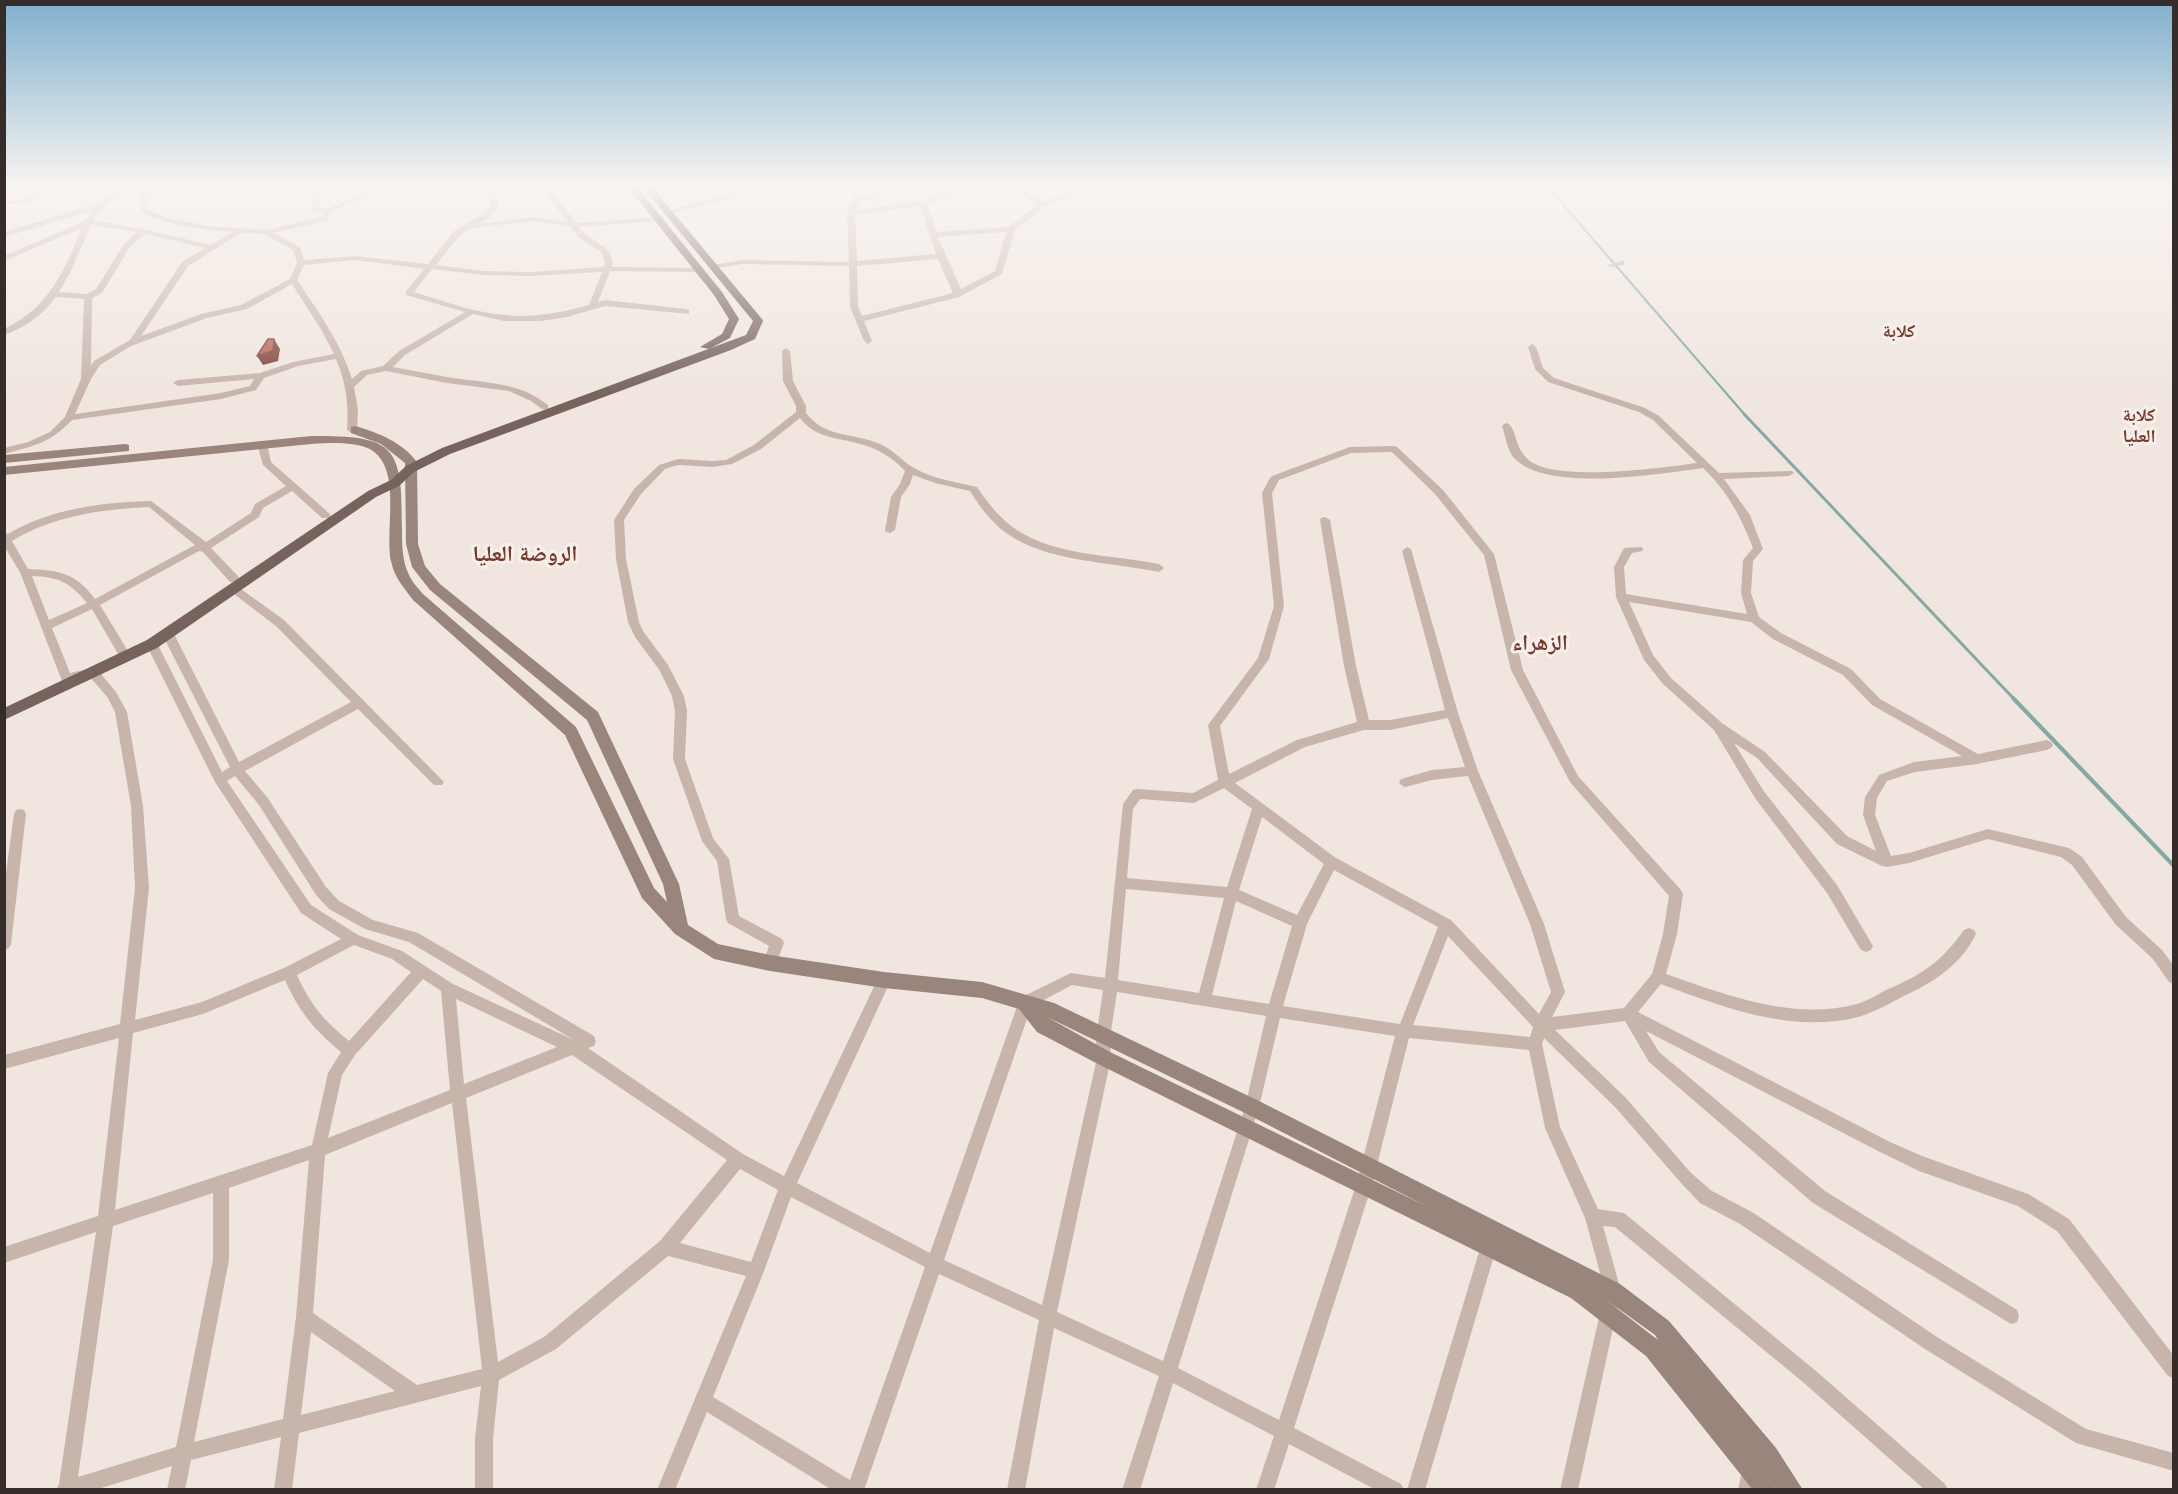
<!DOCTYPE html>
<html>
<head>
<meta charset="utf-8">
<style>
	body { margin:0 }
	#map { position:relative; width:2178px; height:1494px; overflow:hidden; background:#f0e6df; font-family:"Work Sans",sans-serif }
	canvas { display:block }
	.frame { position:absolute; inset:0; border:6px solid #362d2a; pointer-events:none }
</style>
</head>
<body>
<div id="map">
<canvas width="2178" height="1494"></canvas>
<div class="frame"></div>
</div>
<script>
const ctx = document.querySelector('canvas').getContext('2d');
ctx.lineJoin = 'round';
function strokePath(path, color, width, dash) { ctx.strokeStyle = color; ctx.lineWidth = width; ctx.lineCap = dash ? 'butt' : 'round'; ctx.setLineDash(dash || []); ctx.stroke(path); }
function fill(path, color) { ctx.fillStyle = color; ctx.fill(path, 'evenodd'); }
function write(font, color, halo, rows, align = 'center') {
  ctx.font = font + ' "Work Sans","Noto Naskh Arabic",sans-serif'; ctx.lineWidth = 6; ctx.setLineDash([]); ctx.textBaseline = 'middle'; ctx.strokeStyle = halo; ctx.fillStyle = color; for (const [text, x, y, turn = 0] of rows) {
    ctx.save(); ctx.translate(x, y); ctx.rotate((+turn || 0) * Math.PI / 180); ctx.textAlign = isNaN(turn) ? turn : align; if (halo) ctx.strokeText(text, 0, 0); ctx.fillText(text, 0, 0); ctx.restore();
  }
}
const streamFar2 = new Path2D(`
	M1548 187 1745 415`);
const streamFar1 = new Path2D(`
	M1744 414 2014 699`);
const stream = new Path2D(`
	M2013 698 2174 866`);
const street = new Path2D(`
	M45 187H54L26 204 4 205V201L21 200Z
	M124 187H133L104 206 93 220 143 229 211 245 232 232C201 230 170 225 141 213L138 187H146V191L176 187H194L190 189 146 196 148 210 167 218 209 226 266 230 321 217 323 213 313 210 309 187H317L320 208 327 209 376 187H386L331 212 327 221 273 233 300 247 304 260 356 256 428 264 455 230 482 215 490 206 489 190 440 196 417 193 414 187 440 192 481 187H501L496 189 498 206 488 219 478 224 535 217 567 222 541 187H549L576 223 663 217V221H660L579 227C589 241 616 246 612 267L698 268 702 270 698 272 610 271 598 302 605 300 686 309 689 310V314L605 306 567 317 541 321H504L473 314 405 355 393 367C411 370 429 374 447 377 483 383 518 381 548 405V409H542L531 401 509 391 447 383 386 371 367 375 354 387 358 410 357 430 352 433 347 430C349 404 346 383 336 359L298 366 264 378 256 390 221 399 72 420C50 443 34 446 4 454V448L28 442 50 432 65 417 81 379 84 299 56 297C43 314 25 328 4 335V329C50 307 63 272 82 228L4 261V256L85 221 91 211 4 237V232L96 204ZM535 221 571 227 578 237 602 253 605 263 604 267 531 272 483 271 436 265 461 234 470 228ZM91 225 137 232 124 244 96 289 87 294 59 292 70 273ZM241 233 264 234 293 250 297 263 290 279 241 305 201 314 141 336 188 266ZM145 234 205 248 182 262 130 340 94 361 91 366 92 298 102 293 130 247ZM356 260 424 269 406 291V295L465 312 399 351 383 366 361 371 352 379C341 343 318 311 297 280L304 265ZM432 269 483 275 531 276 602 272 589 305C561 313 534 318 505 315 475 313 443 301 414 292ZM292 284 322 331 334 354 293 362 260 373 178 380 173 383 178 386 254 379 250 386 221 393 75 414 91 379 100 365 131 346 207 318 247 309Z
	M732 187H740L744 191 741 195 670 214 663 212 735 191Z
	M840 187H850L861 190V197C871 194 881 186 891 187L881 196 860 202 856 210 922 201 959 187H969L927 204 937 232 1009 227 1037 205 1010 187H1019L1043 202 1080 187H1090L1045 207 1015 230 1002 274 959 297 864 321 872 341 868 344 864 341 850 307 849 266 742 264 712 269 708 267 712 265 742 260 849 262 847 213 853 201 854 193ZM920 206 936 254 857 261 855 215ZM1006 232 995 271 961 289 938 237ZM938 259 953 293 862 316 858 307 857 266Z
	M1621 261H1624V265L1611 267 1607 265Z
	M1532 344 1536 347 1543 368 1554 378 1645 408 1659 416 1719 473 1792 471 1794 473 1789 476 1724 479 1750 515 1763 549 1753 561 1751 593 1759 617 1781 633 1851 669 1880 699 1978 754 2047 740 2051 742 2053 745 2051 748 2047 750 1977 764 1915 772 1887 781 1877 798 1875 815 1891 856 1909 853 1988 829 2069 848 2082 857 2126 917 2162 950 2174 966V984L2169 982 2152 958 2116 925 2072 865 2061 857 1988 839 1909 863 1887 867 1882 866 1837 844 1757 758 1734 743 1763 790 1837 885 1873 946 1871 950 1866 952 1861 950 1827 893 1755 798 1714 730 1663 684 1644 660 1616 597 1614 567 1624 548 1642 547 1643 549 1642 551 1632 553 1624 567 1626 594 1747 614 1741 593 1743 560 1753 548C1741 517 1728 492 1703 468 1659 474 1550 492 1516 460 1507 452 1506 437 1502 426L1504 424 1507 423C1518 428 1513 451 1533 463 1564 481 1661 468 1697 463L1653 420 1639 412 1548 382 1535 369 1528 347ZM1629 602 1751 622 1773 639 1843 675 1872 705 1962 756 1914 762 1879 775 1865 797 1863 815 1876 851 1847 836 1765 752 1722 723 1671 678 1653 655Z
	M786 348 790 351 793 381 806 406V413C826 439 853 432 880 444 894 450 902 461 914 468 933 479 956 482 977 487 988 503 1000 519 1017 530 1055 556 1115 555 1159 564L1164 568 1159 572C1112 562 1046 562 1006 533 991 522 980 507 970 491L935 483 913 475 910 484 901 497 895 530 890 533 886 532 885 530 891 497 900 484 905 471C893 458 877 448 860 444 837 437 816 439 800 418L761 449 732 464 713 467 678 465 665 469 641 494 624 520 626 559 639 622 643 631 668 665 684 696 687 711 685 759 713 838 729 859 739 916 782 939 784 943 775 967 770 969 765 967 763 963 769 946 728 923 726 919 717 861 702 841 673 759 675 711 672 696 660 671 635 637 628 622 616 559 614 520 634 489 659 465 678 459 713 461 726 460 754 445 796 412V406L783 381 782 351Z
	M262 441 267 444 271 462 330 514V518H322L292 491 263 508 259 517 211 548 238 576 239 579 238 582H230L203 552 199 551 100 605 128 651 126 654H118L92 609 52 628 70 673 93 668 97 669 116 692 127 712 143 806 149 888 135 1020 202 1002 284 968 341 939 301 913 215 782 146 644 148 641H156L222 772 230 767 162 634 164 631H172L174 634 239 762 351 702 276 626 230 591 229 588 230 585 234 584 284 620 444 782 442 785H434L358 709 245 771 267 797 326 887 339 901 373 920 418 933 594 1036 596 1041 594 1046 588 1048 743 1154 784 1176 879 976 884 974 889 976 891 980 797 1183 930 1253 1020 998 1071 973 1105 978 1123 804 1133 790 1137 789 1193 793 1218 780 1208 725 1258 658 1274 606 1262 493 1270 478 1272 476 1350 447 1394 446 1397 447 1443 490 1494 554 1523 670 1578 776 1681 890 1683 894 1677 934 1666 974C1726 995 1793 1021 1857 1004 1867 1001 1877 995 1886 990 1922 975 1942 961 1964 930L1969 928 1974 930 1976 934C1962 963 1936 981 1908 994 1892 1002 1875 1012 1858 1017 1792 1034 1722 1007 1661 984L1638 1012 1890 1142 1922 1156 2028 1194 2069 1219 2174 1356V1378L2168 1376 2057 1231 2018 1206 1919 1171 1880 1152 1646 1031 1659 1052 1825 1191 2017 1310 2019 1316 2017 1322 2011 1324 1813 1203 1649 1062 1625 1021 1555 1030 1625 1097 1691 1173 1712 1191 1752 1212 1937 1337 2086 1429 2174 1453V1471L2076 1443 1925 1349 1740 1224 1700 1203 1681 1183 1615 1107 1544 1038 1542 1044 1560 1127 1598 1209 1624 1213 1816 1371 1945 1484 1948 1490H1925L1804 1383 1615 1227 1603 1226 1621 1291 1578 1490H1560L1605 1291 1585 1218 1545 1128 1529 1050 1409 1038 1372 1185 1294 1428 1401 1484 1404 1490H1376L1289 1444 1274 1490H1256L1274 1436 1173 1383 1140 1490H1122L1159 1376 1054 1328 1025 1490H1007L1039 1320 939 1274 864 1490H832L707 1412 675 1490H657L746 1276 668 1256 556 1349 499 1380 493 1439V1490H475V1439L481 1386 299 1433 292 1490H274L281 1437 191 1460 185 1490H167L172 1466 95 1490H56L59 1484 96 1232 4 1263V1247L98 1216 119 1038 4 1069V1055L120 1024 135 888 131 806 115 712 108 698 90 677 66 682 62 681 20 572 4 546V533L8 534C49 509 104 502 151 501L206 542 251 513 255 504 286 486 263 465 257 444ZM1392 452 1435 494 1484 555 1511 670 1570 782 1669 896 1663 934 1652 974 1624 1008 1552 1017 1565 992 1544 924 1478 771 1458 713 1411 549 1407 547 1402 551 1445 710 1390 720H1369L1356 666 1330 520 1325 517 1321 518 1320 520 1344 666 1357 722 1297 740 1229 774 1220 726 1269 659 1284 606 1272 493 1279 480 1351 453ZM149 507 195 545 95 599C76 573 59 570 28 569L12 541C52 516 103 509 149 507ZM32 576C58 577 70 582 87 603L49 620ZM1448 718 1465 767 1432 770 1401 779 1399 782 1401 785 1405 787 1432 780 1468 776 1530 924 1551 992 1539 1014 1451 920 1336 858 1235 783 1305 747 1364 730H1390ZM235 776 259 805 316 895 329 909 365 929 409 942 574 1040 453 984 402 951 358 935 311 905 227 781ZM1224 788 1252 809 1227 887 1127 878 1133 809 1140 799 1194 803ZM1262 817 1324 864 1297 915 1239 890ZM1334 870 1438 927 1400 1024 1283 1006 1307 924ZM1126 889 1224 898 1199 993 1118 980ZM1236 901 1292 926 1269 1004 1212 995ZM1448 936 1533 1027 1530 1037 1413 1025ZM354 945 392 959 411 972 349 1041C325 1022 309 1003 297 975ZM423 979 441 991 450 1090 328 1138 342 1075 355 1055ZM285 980C298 1010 315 1031 341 1052L328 1073 312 1145 115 1210 133 1033 203 1014ZM1072 985 1103 990 1096 1038 1097 1058 1042 1305 944 1260 1031 1007ZM1117 992 1266 1016 1245 1107 1163 1361 1057 1312 1111 1058 1110 1038ZM456 999 557 1047 464 1084ZM1280 1018 1395 1036 1356 1185 1279 1420 1178 1368 1259 1107ZM572 1055 727 1160 660 1241 544 1337 498 1362 466 1098ZM452 1103 482 1369 417 1385 313 1313 325 1155ZM309 1160 296 1317 283 1419 194 1442 229 1260V1188ZM740 1169 778 1190 751 1262 680 1243ZM213 1193V1260L176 1447 78 1477 113 1226ZM791 1197 925 1267 850 1480 713 1397 764 1271ZM311 1332 395 1391 301 1415Z
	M20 809 24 810 26 814 11 944 9 948 4 950V887L14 814 16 810Z
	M1490 1234 1496 1236 1498 1242 1425 1490H1407L1482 1242 1484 1236Z
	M1750 1459 1756 1462 1759 1468 1756 1490H1738L1744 1462Z`);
const secondary = new Path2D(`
	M355 426C379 433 402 442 417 462L418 544 425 566 440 584 598 712 679 884 688 925 718 944 770 955 884 972 982 982 1054 1003 1259 1101 1620 1284 1669 1321 1776 1448 1803 1490H1778L1775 1486 1777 1490H1753L1646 1356 1571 1298 1098 1064 1037 1032 1019 1009 982 998 884 988 770 971 714 959 675 934 642 898 565 735 413 600C404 588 394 577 391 561 384 525 407 453 357 445 342 442 326 443 311 444L4 475V467L311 436C397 435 402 447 402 529 402 544 402 561 409 575 412 582 418 588 423 594L576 727 654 888 667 902 663 884 587 720 430 590 412 567 406 544 405 463 381 444 351 433V427ZM1047 1017 1245 1113 1426 1206 1110 1052ZM1601 1296 1655 1335 1658 1340Z
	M125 444 129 445V451L4 463V455Z`);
const primary = new Path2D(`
	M628 187H637L722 292 739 319 730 338 709 349 700 347 722 334 729 319 714 295Z
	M643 187H652L762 319 763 321 755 339 731 350 450 454 414 472 399 486 376 497 157 648 4 720V708L147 640 368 491 391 480 406 466 442 448 746 335 753 321Z`);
const shadedWall = new Path2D(`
	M274 339 280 349 278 361 263 365 257 356Z`);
const building = new Path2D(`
	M268 339H274L273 351 257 356Z`);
const farDistrictnames = [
	["كلابة",1899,332],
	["كلابة",2139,416],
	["العليا",2139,437]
];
const districtNames = [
	["الروضة العليا",525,555],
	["الزهراء",1540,644]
];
strokePath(streamFar2, '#81aaa7', 2);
strokePath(streamFar1, '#81aaa7', 3);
strokePath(stream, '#81aaa7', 4);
fill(street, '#c7b5ac');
fill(secondary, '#9a857d');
fill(primary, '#76635d');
fill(shadedWall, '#82453b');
fill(building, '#b96254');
strokePath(building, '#82453b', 1.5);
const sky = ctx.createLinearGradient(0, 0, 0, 396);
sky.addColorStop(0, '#7fb0ce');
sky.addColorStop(0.47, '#f8f4f1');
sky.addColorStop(1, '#f8f4f100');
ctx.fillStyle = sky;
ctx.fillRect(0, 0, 2178, 396);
write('bold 18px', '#7c372c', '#f8f1eb', farDistrictnames);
write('bold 22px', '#7c372c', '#f8f1eb', districtNames);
</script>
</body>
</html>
